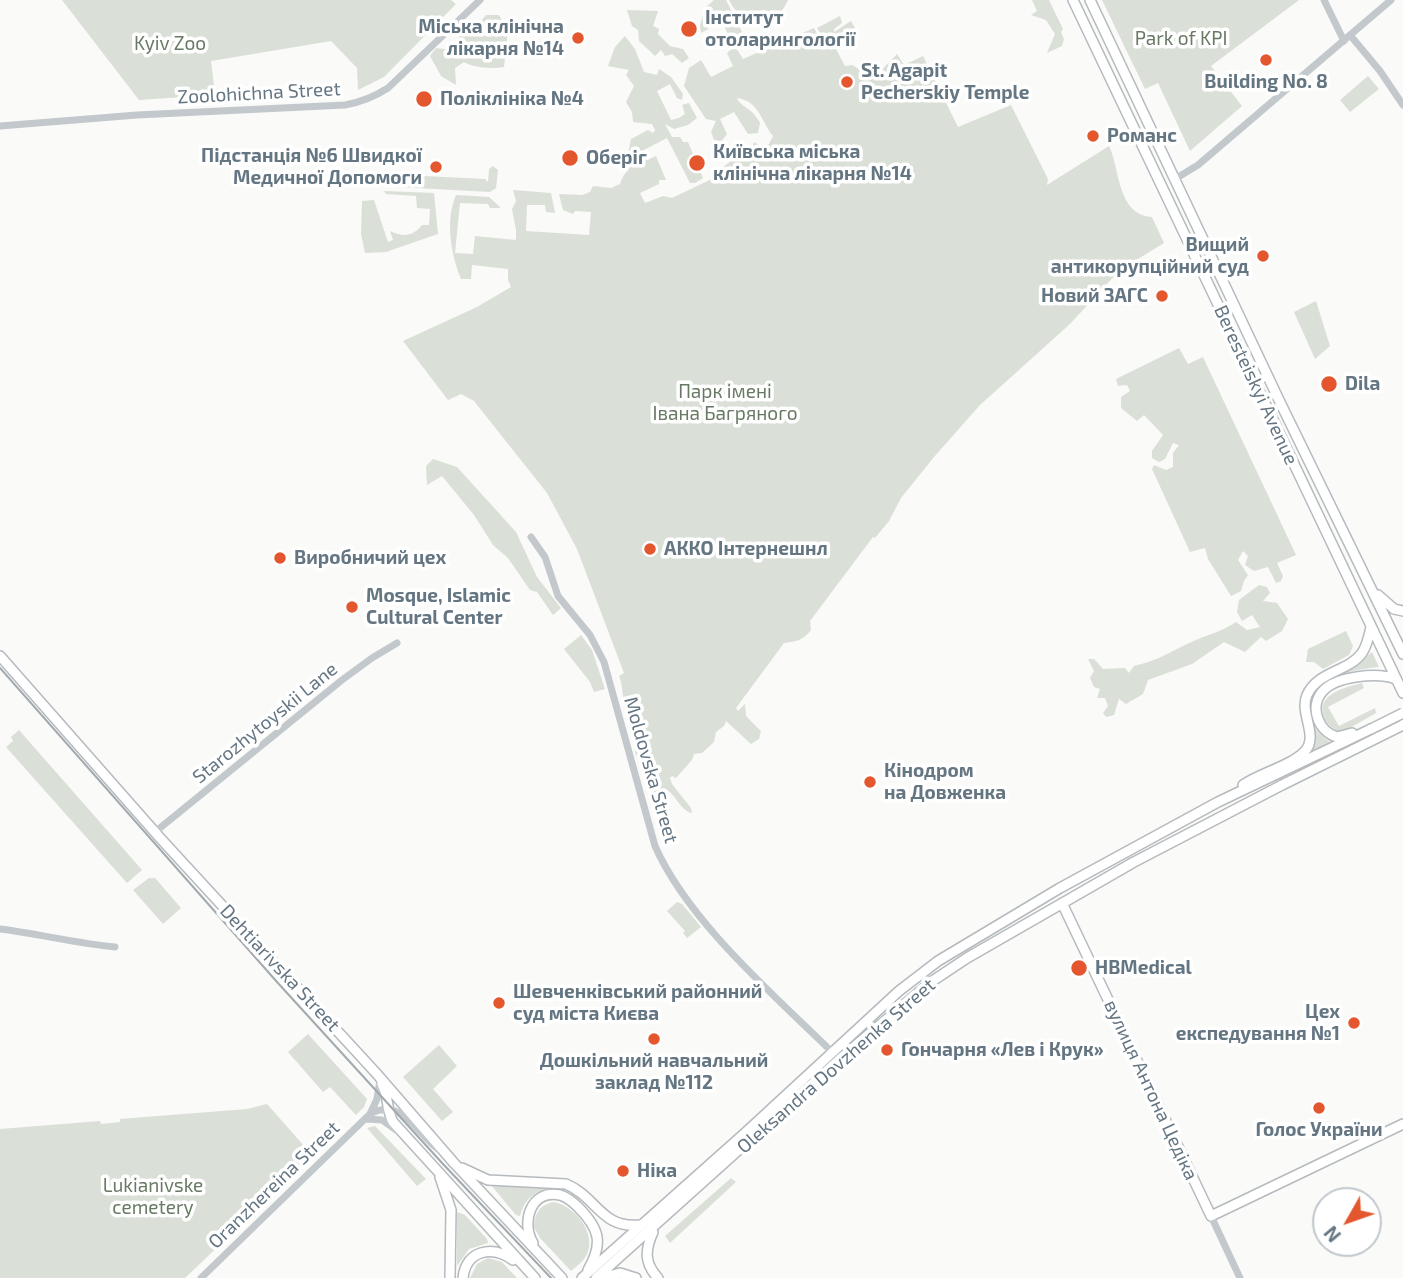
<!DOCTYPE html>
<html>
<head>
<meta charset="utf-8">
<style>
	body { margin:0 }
	#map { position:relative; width:1403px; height:1278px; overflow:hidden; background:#fafaf8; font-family:"Exo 2",sans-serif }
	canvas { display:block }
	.north { position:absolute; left:1312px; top:1187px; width:70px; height:70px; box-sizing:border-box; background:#fff; border:2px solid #c1c8cd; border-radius:50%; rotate:230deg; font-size:19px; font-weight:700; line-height:28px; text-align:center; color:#657683 }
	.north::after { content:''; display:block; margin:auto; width:24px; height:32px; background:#e4572e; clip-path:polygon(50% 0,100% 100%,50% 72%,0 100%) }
</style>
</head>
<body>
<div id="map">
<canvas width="1403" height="1278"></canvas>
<div class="north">N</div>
</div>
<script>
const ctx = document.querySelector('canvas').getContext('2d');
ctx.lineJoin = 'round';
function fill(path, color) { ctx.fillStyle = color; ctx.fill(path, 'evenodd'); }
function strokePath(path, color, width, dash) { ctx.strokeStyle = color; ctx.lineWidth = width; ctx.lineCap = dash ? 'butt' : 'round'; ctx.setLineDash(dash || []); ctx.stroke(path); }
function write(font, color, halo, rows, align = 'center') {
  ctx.font = font + ' "Exo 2",sans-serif'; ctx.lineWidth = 7; ctx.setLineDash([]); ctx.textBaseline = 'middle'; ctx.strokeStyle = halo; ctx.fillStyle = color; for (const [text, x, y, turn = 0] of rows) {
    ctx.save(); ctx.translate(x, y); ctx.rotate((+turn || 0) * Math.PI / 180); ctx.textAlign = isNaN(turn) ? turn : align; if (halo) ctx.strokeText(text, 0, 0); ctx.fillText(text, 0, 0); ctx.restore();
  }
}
const green = new Path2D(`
	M62 0H451L456 4 384 77 358 90 357 68 331 41 211 61 215 95 139 100Z
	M714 0H726L742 32 730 42 725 38 728 34 723 24 710 20 708 29 701 33 700 25 706 7Z
	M729 0H788C775 31 743 29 729 0Z
	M1032 0H1049L1063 29 1061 32 1064 39 1062 46 1047 53 1055 34 1046 20 1031 15 1037 11Z
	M1102 0H1299L1211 66 1242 106 1190 151 1158 83 1145 89Z
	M627 10 658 11 653 26 659 29 658 34 670 46 683 49 689 58 682 63 672 54 665 56 661 50 655 56 639 41 638 30 632 26Z
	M486 15H499L508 31 504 67C491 69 475 68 464 62L455 68 456 85 441 76 430 56 436 48 452 50 458 37 471 33Z
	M840 16 842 23 834 29V32L851 21 855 28 835 47 845 66 852 65 874 78 897 54 904 65 923 56 958 127 1011 105 1048 179 1047 185 1109 146C1120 168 1117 215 1152 217L1164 243 1120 270 1070 324 980 405 934 457 901 498 889 521 875 538 873 537 810 621 811 630C802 641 797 641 784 643L736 708 738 711 745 704 746 716 761 731 759 739 751 744 726 721 724 726 716 732 714 742 702 753 694 754 692 760 676 778 672 776 670 778 672 784 691 808 692 813C678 810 676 791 662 788L661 795 656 798 650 791 655 784 648 780 641 771 648 766 645 760 636 756 634 746 642 741C638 724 631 718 625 704 622 696 623 686 619 676L624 673 577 549 547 493 474 401 461 394 448 400 403 341 477 307 511 287 508 280V269L472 265 471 279H461C451 254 445 221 456 195L489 197 501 208H490L488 204 460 203 455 253 473 254 475 236 516 240V230L512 209 516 201 513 190 551 193 555 213 546 212 545 205H527L526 231 589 235 591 212 575 211 573 214 563 210 559 194 582 195 590 192 593 186 611 188 620 184C623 173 630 170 633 160L628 154 631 139 648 130 653 133 655 130 652 124 633 122 632 112 626 102 634 86 626 75 629 70 608 66 615 47 625 36 635 49 644 72 657 75 659 69 671 77 683 94 682 100 677 98 670 84 657 91 671 120 679 118 685 114 682 105 689 103 697 118 688 125 674 129 665 124 672 137H680L683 142H688L703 178 695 183H690L667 138 642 151 647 160 656 156 666 180H659V184L640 193 645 203 663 196 672 198 718 176 723 167 738 156 747 161 754 142 762 147 769 144 773 136C761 121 759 101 737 98 740 107 753 108 760 123L758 133 748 134 734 112 720 119 727 134 721 142 714 140 711 132 716 121 706 119 684 86 689 68 701 60 711 77 733 66 727 53 735 46 743 59 814 28 826 50 827 44 817 28Z
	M1368 76 1379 89 1350 112 1340 100Z
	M493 166 498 170 496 188 490 192 380 186 377 176 383 174 485 179 488 182 489 169Z
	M384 191 434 193 438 234 386 252 365 253 361 234 362 201 374 200 388 242 393 240 390 231C404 237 412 237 422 225H429L430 209 417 208 416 196 386 194Z
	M1316 301 1330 346 1315 359 1294 312Z
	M1179 348 1188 364 1203 357 1296 555 1277 563 1283 576 1281 581 1276 583 1268 567 1254 571 1245 565 1248 556 1243 551 1238 560 1248 575 1244 581 1241 591 1231 596 1208 559 1205 548 1190 552 1152 469 1154 465 1166 470 1173 467V453L1179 445 1173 443 1165 459 1159 462 1152 458V451L1163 435 1144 415 1137 421 1121 408V397L1130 391 1127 385 1118 386 1116 379Z
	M433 459 457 467 516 532 537 577 561 608 553 615 537 592 530 590 508 558 493 545 474 515 442 476 427 485 426 466Z
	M1259 585 1267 587 1270 593 1263 601 1277 603 1288 619 1282 631 1266 641 1261 637 1245 652 1224 642 1192 664 1148 680 1143 694 1126 704 1119 699 1114 715 1106 717 1103 713 1108 706 1105 698H1097L1100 689 1094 687 1090 678 1094 671 1088 659H1094L1103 669 1125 668 1129 673 1134 666C1158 661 1173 650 1196 640 1210 634 1223 631 1236 622L1247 630 1260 627 1252 615 1242 621 1237 612 1239 600Z
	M1346 631 1353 646 1349 655 1323 669 1314 662H1306L1308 649Z
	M581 635 592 650 605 689 594 692 590 682 564 649Z
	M1372 652 1379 667C1353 669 1301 681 1311 717 1314 729 1321 736 1331 743V746L1310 756C1319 735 1310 733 1308 714 1307 684 1335 679 1355 667 1362 663 1366 656 1372 652Z
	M1362 683 1364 688 1328 707 1339 726 1375 708 1376 713 1341 733C1333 729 1327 725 1324 717 1315 694 1346 687 1362 683Z
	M19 730 142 870 127 883 6 747 13 741 11 737Z
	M149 878H155L181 908 163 924 133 890Z
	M677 902 682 904 701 927 687 938 683 933 685 931 667 911Z
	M308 1034 367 1099 364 1107 356 1115 330 1087 323 1092 288 1052Z
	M439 1045 457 1066 433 1089 453 1112 442 1121 403 1077Z
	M267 1104 313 1156 185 1278H0V1129L100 1121 101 1124 120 1122V1119L247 1109Z
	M375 1126 426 1179 417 1186 367 1128Z
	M731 1178 736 1182 670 1243 665 1236Z
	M491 1185 546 1187V1189C531 1194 524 1201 520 1216L516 1215Z
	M553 1202C574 1205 597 1233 587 1254 584 1261 577 1266 571 1271L540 1238 534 1227C534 1214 540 1205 553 1202Z
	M457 1212 465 1215 487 1239 488 1243 469 1249 457 1266Z
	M488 1258 502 1262 517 1278H470L477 1264Z`);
const minor = new Path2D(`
	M1324 0 1344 41
	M1350 35 1380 71 1403 105
	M0 126 137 115 345 105C362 102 374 97 388 88L480 0
	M1175 179 1198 165 1391 0
	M531 537 545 557 558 596 590 635 604 662 655 846C688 921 773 994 832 1052
	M155 832 342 680 372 658 397 643
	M0 929C39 934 76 943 115 947
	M371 1113C403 1098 416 1133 438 1149
	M366 1119 382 1120 396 1130
	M1211 1216 1240 1278
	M201 1278 370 1114 377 1099 380 1080`);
const major = new Path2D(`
	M1073 0 1403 693
	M1090 0 1279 400 1403 654
	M1378 595 1394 609 1403 611
	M0 656 161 839 376 1073 454 1163 562 1278
	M1352 733 1337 737C1319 732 1309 708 1322 692 1335 676 1377 672 1396 679
	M1243 785C1260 773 1291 766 1305 751 1319 736 1299 713 1307 695 1318 671 1348 672 1362 653 1367 646 1369 636 1371 627
	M1062 903 1211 1216 1403 1124
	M382 1084C389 1096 386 1110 393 1122L535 1278
	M462 1168 488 1180 566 1184C597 1197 601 1229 640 1225
	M440 1177 451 1210 450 1278
	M653 1232C645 1250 644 1263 658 1278
	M533 1243C521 1223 530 1189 560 1195 567 1197 573 1202 578 1207 599 1228 604 1243 588 1270
	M463 1278C466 1250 492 1245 513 1260
	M582 1278 745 1133 899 991 938 961 1060 888 1218 802 1371 729
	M596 1278 841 1058 931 982 967 958 1134 862 1282 785
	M601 1278 620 1273 636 1278`);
const tram = new Path2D(`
	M0 668 277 982 443 1164 551 1278`);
const majorBridge = new Path2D(`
	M1371 729 1403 713
	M1282 785 1403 725`);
const markers = [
	[689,29,9,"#e4572e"],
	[578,38,7,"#e4572e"],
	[1266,60,7,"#e4572e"],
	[847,82,7,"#e4572e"],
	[424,99,9,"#e4572e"],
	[1093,136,7,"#e4572e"],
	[570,158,9,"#e4572e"],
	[697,163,9,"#e4572e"],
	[436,167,7,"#e4572e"],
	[1263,256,7,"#e4572e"],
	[1162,296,7,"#e4572e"],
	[1329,384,9,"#e4572e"],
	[650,549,7,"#e4572e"],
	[280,558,7,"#e4572e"],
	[352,607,7,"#e4572e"],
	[870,782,7,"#e4572e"],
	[1079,968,9,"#e4572e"],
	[499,1003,7,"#e4572e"],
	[1354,1023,7,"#e4572e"],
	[654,1039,7,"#e4572e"],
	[887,1050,7,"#e4572e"],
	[1319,1108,7,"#e4572e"],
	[623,1171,7,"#e4572e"]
];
const poiNames = [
	["Інститут",705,18],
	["отоларингології",705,40],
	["Міська клінічна",564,27,"right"],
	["лікарня №14",564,49,"right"],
	["St. Agapit",861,71],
	["Pecherskiy Temple",861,93],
	["Building No. 8",1266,82,"center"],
	["Поліклініка №4",440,99],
	["Романс",1107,136],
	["Київська міська",713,152],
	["клінічна лікарня №14",713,174],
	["Підстанція №6 Швидкої",422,156,"right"],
	["Медичної Допомоги",422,178,"right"],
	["Оберіг",586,158],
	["Вищий",1249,245,"right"],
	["антикорупційний суд",1249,267,"right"],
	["Новий ЗАГС",1148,296,"right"],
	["Dila",1345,384],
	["АККО Інтернешнл",664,549],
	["Виробничий цех",294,558],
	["Mosque, Islamic",366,596],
	["Cultural Center",366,618],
	["Кінодром",884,771],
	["на Довженка",884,793],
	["HBMedical",1095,968],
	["Шевченківський районний",513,992],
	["суд міста Києва",513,1014],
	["Цех",1340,1012,"right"],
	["експедування №1",1340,1034,"right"],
	["Гончарня «Лев і Крук»",901,1050],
	["Дошкільний навчальний",654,1061,"center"],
	["заклад №112",654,1083,"center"],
	["Голос України",1319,1130,"center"],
	["Ніка",637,1171]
];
const parkNames = [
	["Park of KPI",1181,39],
	["Kyiv Zoo",170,44],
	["Парк імені",725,392],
	["Івана Багряного",725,414],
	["Lukianivske",153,1186],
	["cemetery",153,1208]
];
const streetNames = [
	["Zoolohichna Street",259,93,-3],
	["Beresteiskyi Avenue",1256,385,65],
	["Starozhytoyskii Lane",265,723,-39],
	["Moldovska Street",651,770,74],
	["Dehtiarivska Street",280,968,47],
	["Oleksandra Dovzhenka Street",836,1066,-41],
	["вулиця Антона Цедіка",1151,1090,65],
	["Oranzhereina Street",274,1185,-44]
];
fill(green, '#dadfd7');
strokePath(major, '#b5babe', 12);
strokePath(minor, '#c3c8cc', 7);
strokePath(major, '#fff', 9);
strokePath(tram, '#a2aab0', 2);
strokePath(majorBridge, '#b5babe', 12, []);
strokePath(majorBridge, '#fff', 9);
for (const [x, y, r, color] of markers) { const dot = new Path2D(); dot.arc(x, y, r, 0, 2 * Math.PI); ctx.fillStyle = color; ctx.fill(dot); strokePath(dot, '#fff', 2.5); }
write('bold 19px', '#657683', '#fff', poiNames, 'left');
write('19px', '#687a64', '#fff', parkNames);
write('19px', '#657683', '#fff', streetNames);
</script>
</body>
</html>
